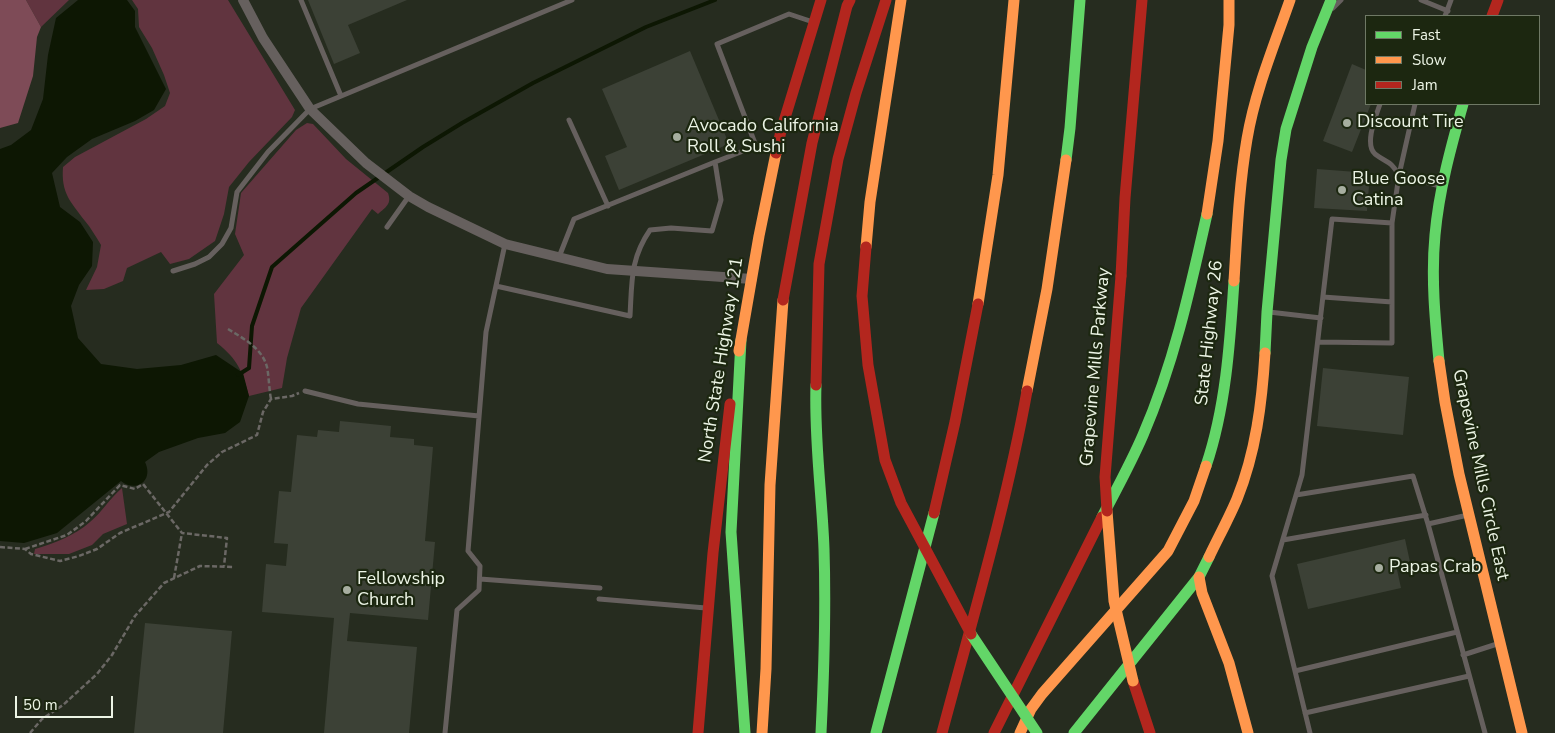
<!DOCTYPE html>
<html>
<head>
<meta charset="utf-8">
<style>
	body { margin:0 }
	#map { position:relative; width:1555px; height:733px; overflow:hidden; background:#262c1f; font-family:"Nunito Sans",sans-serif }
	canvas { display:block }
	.legend { position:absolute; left:1365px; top:15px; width:175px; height:90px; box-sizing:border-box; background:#1c2710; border:1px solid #6f7965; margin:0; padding:6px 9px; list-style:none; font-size:15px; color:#ecf4e5 }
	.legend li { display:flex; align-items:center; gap:10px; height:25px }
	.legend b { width:25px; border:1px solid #6f7965 }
	.scale { position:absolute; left:15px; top:696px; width:98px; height:22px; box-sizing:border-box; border:2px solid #ecf4e5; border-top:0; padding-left:6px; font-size:15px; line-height:18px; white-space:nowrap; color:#ecf4e5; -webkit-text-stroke:4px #1c2710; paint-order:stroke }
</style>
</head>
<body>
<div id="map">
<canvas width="1555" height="733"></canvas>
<ul class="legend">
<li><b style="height:6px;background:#63d668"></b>Fast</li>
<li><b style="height:6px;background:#ff974d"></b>Slow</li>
<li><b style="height:6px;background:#b3261e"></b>Jam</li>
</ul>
<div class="scale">50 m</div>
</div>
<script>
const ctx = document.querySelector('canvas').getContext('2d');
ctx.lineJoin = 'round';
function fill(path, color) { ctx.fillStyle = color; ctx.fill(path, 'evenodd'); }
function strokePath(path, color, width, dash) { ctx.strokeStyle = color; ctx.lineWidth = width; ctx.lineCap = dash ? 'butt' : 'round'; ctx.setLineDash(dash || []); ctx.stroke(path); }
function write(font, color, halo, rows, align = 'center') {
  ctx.font = font + ' "Nunito Sans",sans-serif'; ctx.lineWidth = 4.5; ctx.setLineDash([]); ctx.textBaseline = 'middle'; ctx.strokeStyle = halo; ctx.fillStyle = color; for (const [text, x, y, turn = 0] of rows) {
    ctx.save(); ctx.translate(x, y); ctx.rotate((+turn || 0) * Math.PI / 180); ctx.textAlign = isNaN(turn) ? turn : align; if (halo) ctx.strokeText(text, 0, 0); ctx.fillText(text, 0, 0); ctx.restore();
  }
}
const green = new Path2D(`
	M26 0H69L41 27Z
	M132 0H228L295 110 292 117 249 162 229 187 224 214 215 241 189 259 170 264 161 252 127 268 123 281 104 289 86 290 97 267 101 245C96 237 91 228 85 221 70 201 61 193 63 167L75 157 146 119 165 106 170 93 164 75 152 48 139 27 138 9Z
	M307 123 313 124 346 159 388 193C392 204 386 207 378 214L372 209 301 308 287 358 282 388 249 396C242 370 238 360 217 343L214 294 244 255 235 234 241 193 296 130Z
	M122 488 127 524 103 534 92 545 69 554H34L35 549C55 543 74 536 90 522 102 512 110 498 122 488Z`);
const forest = new Path2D(`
	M0 0H26L41 27 37 37 33 76 18 123 0 128Z`);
const water = new Path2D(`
	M78 0H127L135 11V27L166 89 154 110 135 121 92 139 67 157 52 173 60 207 80 222 93 242 92 266 79 285 71 306 78 338 101 364 137 369 181 365 216 355 243 373 249 396 240 422 225 433 198 438 159 452 145 462C154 481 136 493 121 481L57 533 24 543 0 541V149L11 145 31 130 43 99 48 55 56 18Z`);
const stream = new Path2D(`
	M238 375 249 368 252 326 272 267 356 193 423 147 462 123 533 83 646 27 715 0`);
const building = new Path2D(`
	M308 0H407L348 25 360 53 334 64Z
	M690 51 729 144 619 190 605 156 627 147 602 89Z
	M1352 64 1366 70V104H1371L1352 152 1323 141Z
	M1317 169 1370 173 1367 211 1314 208Z
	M1323 368 1409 377 1403 435 1317 426Z
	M340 421 391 426 390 437 414 439V445L433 447 425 541 435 542 428 620 350 613 347 641 417 647 409 733H324L334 618 262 612 266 564 286 566 288 544 274 543 279 491 291 492 297 435 317 437 318 430 339 432Z
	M1405 539 1410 562 1396 565 1401 588 1308 609 1297 564Z
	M145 623 232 631 223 733H134Z`);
const path = new Path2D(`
	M228 329C244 339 262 348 267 367 269 377 269 389 271 399
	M0 547 25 549 31 554 60 561 79 556 97 549 120 533 169 512 207 465 222 452 257 435 263 412 271 399 292 396 299 393
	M25 549 67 535 86 521 120 485 135 489 143 484 182 533 227 538 224 566
	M174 578 182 533
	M30 733 42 719 63 705 97 674 112 655 135 616 164 583 200 566 233 567`);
const lane = new Path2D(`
	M301 0 341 96
	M1421 0 1448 11
	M1333 8 1341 0
	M1445 16 1451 0
	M1380 104C1376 116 1364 144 1375 154 1388 164 1389 159 1399 175L1440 186
	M569 120 608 206
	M775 149 756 146 717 44 789 14 813 22
	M715 162 756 146
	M387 227 409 196
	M173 271 195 264 209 257 222 244 231 228 237 192 268 152 310 109 572 0
	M496 286 630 316C632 282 630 259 650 230L671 228 712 231 721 200 715 162 574 219 559 257
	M1323 297 1392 302
	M1269 312 1321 318
	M1318 342 1392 343V223
	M305 391 358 404 479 416
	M1296 495 1413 476 1428 524 1485 733
	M1428 524 1468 515
	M1283 540 1426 515
	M480 579 600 588
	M599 599 706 608
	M1463 655 1497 644
	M1295 671 1457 632
	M1305 713 1469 676
	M445 733 457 610 479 590 480 566 468 551 486 332 505 244
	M1310 733 1272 576 1302 475 1332 219 1392 223 1399 175 1415 104`);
const street = new Path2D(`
	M243 0 263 38 310 109 366 163 409 196 428 207 505 244 607 269 752 279`);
const fast = new Path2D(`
	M1066 160 1070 128 1080 0
	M741 340 731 532 745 733
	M1265 353 1267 312 1281 160 1286 129 1312 47 1331 0
	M1439 361C1435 319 1431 277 1435 235 1439 190 1451 147 1463 104
	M816 385C814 440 822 494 824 549 826 611 824 672 821 733
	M1206 466C1226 407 1230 342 1234 281
	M1102 517C1116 490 1131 463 1143 435 1174 363 1190 290 1207 214
	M876 733 934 513
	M1074 733 1199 577 1209 557`);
const slow = new Path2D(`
	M1207 214 1218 141 1229 25V0
	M866 247 870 202 901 0
	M1234 281C1237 233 1239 186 1247 139 1255 91 1274 46 1290 0
	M978 304 998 175 1014 0
	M739 351 759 236 776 153
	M1439 361 1445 402 1459 474 1522 733
	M1027 391 1047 289 1066 160
	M1209 557C1218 538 1229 518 1237 499 1256 452 1262 402 1265 353
	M1199 577 1202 593 1229 663 1248 733
	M762 733 766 669 770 485 783 300
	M1020 733 1031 709 1042 694 1168 551 1194 501 1206 466`);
const jam = new Path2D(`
	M1492 16 1498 0
	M776 153 781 131 821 0
	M1121 276 1125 198 1142 0
	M783 300 812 143 847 6 850 0
	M816 385 819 264 838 159 856 93 886 0
	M934 513 955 422 978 304
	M1133 681 1150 733
	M698 733 713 553 730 404
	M942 733C972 620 1006 507 1027 391
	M994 733 1102 517`);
const fastBridge = new Path2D(`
	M971 634 1037 733`);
const slowBridge = new Path2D(`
	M1107 511 1114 601 1133 681`);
const jamBridge = new Path2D(`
	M866 247 862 296 868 365 885 460 901 503 971 634
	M1107 511 1105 477 1121 276`);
const markers = [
	[1347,123,5,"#a7aea0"],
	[677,137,5,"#a7aea0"],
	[1342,190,5,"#a7aea0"],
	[1379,568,5,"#a7aea0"],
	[347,590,5,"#a7aea0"]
];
const poiNames = [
	["Discount Tire",1357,123],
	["Avocado California",687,127],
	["Roll & Sushi",687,148],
	["Blue Goose",1352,180],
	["Catina",1352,201],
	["Papas Crab",1389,568],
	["Fellowship",357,580],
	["Church",357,601]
];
const streetNames = [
	["State Highway 26",1210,333,-84],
	["North State Highway 121",722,360,-81],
	["Grapevine Mills Parkway",1096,367,-85],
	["Grapevine Mills Circle East",1480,475,78]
];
fill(green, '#61343f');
fill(forest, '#7e4b57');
fill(water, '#0d1703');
strokePath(stream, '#0d1703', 4);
fill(building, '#3c4136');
strokePath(path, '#6b6865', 2.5, [5, 2.5]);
strokePath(lane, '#66605e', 5);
strokePath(street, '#66605e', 10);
strokePath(fast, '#63d668', 11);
strokePath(slow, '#ff974d', 11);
strokePath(jam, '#b3261e', 11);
strokePath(fastBridge, '#63d668', 11);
strokePath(slowBridge, '#ff974d', 11);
strokePath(jamBridge, '#b3261e', 11);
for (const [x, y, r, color] of markers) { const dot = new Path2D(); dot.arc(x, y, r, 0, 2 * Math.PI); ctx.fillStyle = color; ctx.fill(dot); strokePath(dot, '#1c2710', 2); }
write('18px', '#ecf4e5', '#1c2710', poiNames, 'left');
write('18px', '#ecf4e5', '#1c2710', streetNames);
</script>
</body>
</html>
